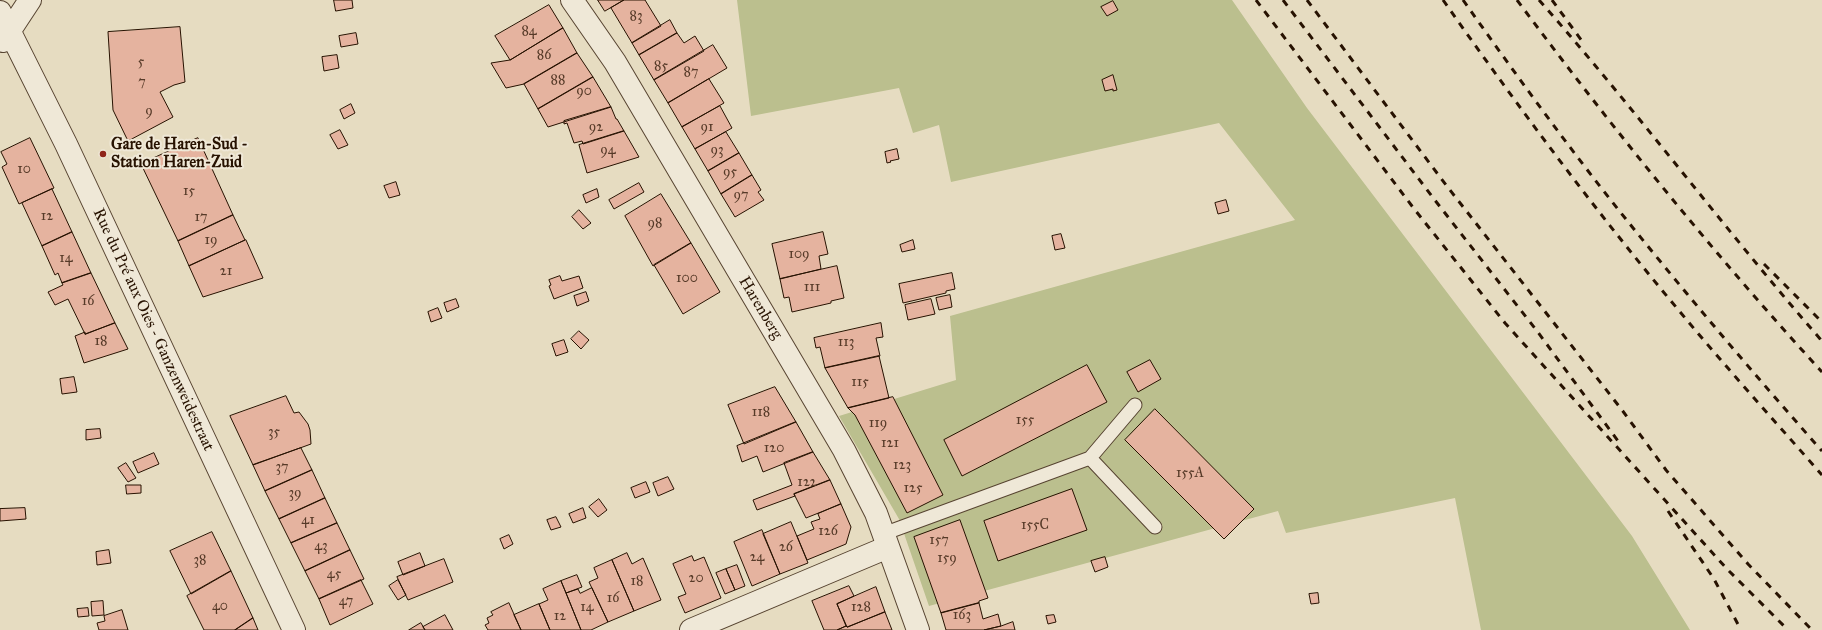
<!DOCTYPE html>
<html>
<head>
<meta charset="utf-8">
<style>
	body { margin:0 }
	canvas { display:block; background:#e6dcc1 }
</style>
</head>
<body>
<canvas width="1822" height="630"></canvas>
<script>
const ctx = document.querySelector('canvas').getContext('2d');
ctx.lineJoin = 'round';
function fill(path, color) { ctx.fillStyle = color; ctx.fill(path, 'evenodd'); }
function strokePath(path, color, width, dash) { ctx.strokeStyle = color; ctx.lineWidth = width; ctx.lineCap = dash ? 'butt' : 'round'; ctx.setLineDash(dash || []); ctx.stroke(path); }
function write(font, color, halo, rows, align = 'center') {
  ctx.font = font + ' "IM FELL Great Primer",serif'; ctx.lineWidth = 4; ctx.setLineDash([]); ctx.textBaseline = 'middle'; ctx.strokeStyle = halo; ctx.fillStyle = color; for (const [text, x, y, turn = 0] of rows) {
    ctx.save(); ctx.translate(x, y); ctx.rotate((+turn || 0) * Math.PI / 180); ctx.textAlign = isNaN(turn) ? turn : align; if (halo) ctx.strokeText(text, 0, 0); ctx.fillText(text, 0, 0); ctx.restore();
  }
}
const green = new Path2D(`
	M737 0H1232L1307 108 1632 536 1690 630H1481L1455 498 1286 533 1278 511 929 606 899 519 839 416 956 380 950 316 1295 220 1219 123 951 182 939 125 913 133 899 88 751 116Z`);
const building = new Path2D(`
	M334 0H352L353 8 336 11Z
	M598 0H624L605 11Z
	M624 0H645L661 26 632 43 611 8Z
	M1113 1 1118 10 1107 16 1101 7Z
	M549 5 563 28 510 60 495 36Z
	M670 20 677 33 639 55 632 43Z
	M180 27 185 82 174 85 160 92 173 117 128 141 113 110 108 32Z
	M563 28 577 53 524 84 506 88 491 63 510 60Z
	M356 33 358 44 341 47 339 36Z
	M677 33 684 43 695 36 704 51 654 80 639 55Z
	M713 45 727 68 668 103 654 80Z
	M577 53 593 77 538 109 524 84Z
	M337 55 339 68 324 71 322 57Z
	M1113 75 1117 90 1113 91V89L1105 91 1102 80Z
	M593 77 611 107 548 127 538 109Z
	M709 79 724 103 682 127 668 103Z
	M351 104 355 113 344 119 340 110Z
	M720 106 732 128 695 149 682 127Z
	M611 107 616 119H617L624 131 583 144 582 141 574 143 567 123 564 124V121Z
	M340 130 348 145 338 149 330 135Z
	M624 131 639 157 587 173 579 145Z
	M726 132 739 153 708 171 695 149Z
	M30 138 54 188 19 204 2 167 7 164 1 152Z
	M198 138 233 215 178 241 141 164Z
	M897 149 899 159 890 161 891 162 887 163 885 152Z
	M739 153 752 175 721 194 708 171Z
	M752 175 761 190 758 192 764 200 735 217 721 194Z
	M396 182 400 195 389 198 384 186Z
	M639 183 644 192 614 209 609 200Z
	M52 189 72 232 42 246 22 203Z
	M597 189 599 197 586 203 583 195Z
	M661 194 691 243 653 266 625 216Z
	M1226 200 1229 211 1218 214 1215 203Z
	M579 210 591 223 583 229 572 217Z
	M233 215 245 240 189 266 178 241Z
	M72 232 91 273 62 283 58 273 55 275 42 246Z
	M823 232 828 254 819 256 821 269 780 279 772 244Z
	M1061 234 1065 248 1055 250 1052 236Z
	M246 240 263 278 203 297 189 266Z
	M913 240 915 249 902 252 900 245Z
	M691 243 720 292 683 314 654 265Z
	M837 266 844 298 831 301V303L792 312 789 297 784 298 780 279Z
	M91 273 115 323 85 334 68 299 55 305 48 292 63 285 62 283Z
	M952 273 955 289 946 291V293L903 303 899 284Z
	M560 276 562 281 579 276 583 288 554 299 549 286 551 285 549 280Z
	M586 292 589 301 577 306 574 296Z
	M950 295 952 307 939 310 936 298Z
	M456 299 459 307 447 312 444 303Z
	M931 299 935 314 908 320 905 305Z
	M438 308 442 318 431 322 428 312Z
	M115 323 128 349 84 363 75 336 85 332V334Z
	M881 323 883 337 876 338 880 356 825 368 820 347 816 348 814 338Z
	M579 331 589 340 581 349 571 339Z
	M564 340 568 352 556 356 552 344Z
	M879 356 889 398 848 408 825 368Z
	M1150 360 1161 379 1138 392 1127 372Z
	M1087 365 1107 402 962 476 944 440Z
	M74 377 77 392 62 394 60 379Z
	M775 387 796 422 744 444 728 405Z
	M286 396 294 413 299 412 308 424 310 430 311 444 253 465 230 416Z
	M893 397 943 495 907 513 855 415 848 408Z
	M1155 409 1254 509 1224 539 1125 440Z
	M796 422 813 452 763 472 757 456 742 462 737 446Z
	M100 429 101 438 86 440V430Z
	M301 448 312 470 265 491 253 465Z
	M813 452 830 480 794 494 795 496 757 510 753 500 792 485 784 463Z
	M154 453 159 464 138 473 133 462Z
	M126 463 136 478 128 482 118 468Z
	M312 470 325 498 279 519 265 491Z
	M668 477 674 489 658 496 653 483Z
	M830 480 841 504 806 518 794 494Z
	M646 482 650 492 635 498 631 488Z
	M126 485H141V493L127 494Z
	M1072 489 1087 530 998 561 984 521Z
	M325 498 337 523 291 543 279 519Z
	M599 499 607 510 598 517 589 507Z
	M841 504 851 527 846 544 807 560 797 536 814 529 811 522 820 519 818 514Z
	M25 508 26 519 0 521V509Z
	M583 508 586 518 573 523 569 514Z
	M556 517 561 527 551 530 547 520Z
	M960 520 988 598 979 601V603L941 613 914 537Z
	M791 522 808 563 780 574 763 534Z
	M337 523 350 550 305 571 291 543Z
	M762 530 780 574 752 586 734 542Z
	M212 532 231 571 191 594 170 551Z
	M509 535 513 544 504 549 500 539Z
	M109 550 111 563 97 565 96 552Z
	M350 550 364 579 319 599 305 571Z
	M420 553 425 566 403 575 398 562Z
	M627 553 632 564 643 558 661 600 634 611 612 560Z
	M692 556 694 561 704 557 721 598 685 613 678 597 686 594 673 564Z
	M1105 557 1108 567 1095 572 1091 561Z
	M444 559 453 582 408 600 397 577Z
	M612 560 634 611 608 622 589 582 598 578 594 568Z
	M737 565 745 586 735 590 726 569Z
	M726 569 735 590 725 594 716 573Z
	M231 571 253 618 235 630H204L187 596Z
	M577 575 582 587 566 593 561 581Z
	M361 580 373 604 330 625 319 599Z
	M398 580 406 595 398 600 389 586Z
	M561 581 566 593 581 630H550L539 604 548 600 543 589Z
	M849 586 854 596 837 604 846 626 837 630H824L812 601Z
	M876 587 885 612 847 627 837 604Z
	M592 588 608 622 591 630H581L566 593 578 589 580 593Z
	M1318 593 1319 603 1311 604 1309 594Z
	M103 601 104 615 92 616 91 602Z
	M509 603 521 630H488L485 625 489 623 487 618 493 615 491 612Z
	M979 603 983 619 998 614 1001 626 984 630H946L941 613Z
	M539 604 550 630H521L514 615Z
	M88 608 89 616 78 617 77 609Z
	M122 610 128 630H99L97 623 105 621 104 616Z
	M885 612 892 630H837L846 626 847 627Z
	M445 615 453 630H425L423 627Z
	M1054 615 1056 622 1048 624 1046 616Z
	M253 618 258 630H235Z
	M1013 622 1015 630H984L1001 626Z
	M421 623 425 630H409Z`);
const lane = new Path2D(`
	M1090 458 1155 527
	M883 534 1090 458 1135 405`);
const street = new Path2D(`
	M572 0 615 62 844 450 876 513 918 630
	M0 12 66 144 294 630
	M3 41 30 0
	M691 630 888 547`);
const rail = new Path2D(`
	M1256 0 1415 210 1505 323 1727 569 1788 630
	M1283 0 1434 199 1537 331 1621 445
	M1307 0 1446 185 1622 410 1666 470 1748 564 1812 630
	M1443 0C1517 105 1593 208 1676 307 1723 364 1773 419 1822 475
	M1463 0C1514 72 1566 144 1621 213 1686 294 1753 373 1822 451
	M1517 0C1613 129 1714 254 1822 372
	M1539 0C1637 111 1725 230 1822 341
	M1552 0 1582 41
	M1764 264 1822 322
	M1668 511 1714 579 1741 630`);
const markers = [
	[103,154,4,"#8f2418"]
];
const numberNames = [
	["83",636,17],
	["84",529,32],
	["86",544,56],
	["5",141,63],
	["85",661,67],
	["87",691,73],
	["88",558,81],
	["7",142,83],
	["90",584,92],
	["9",149,112],
	["92",596,128],
	["91",707,128],
	["94",608,151],
	["93",717,151],
	["10",24,170],
	["95",730,173],
	["15",189,192],
	["97",741,196],
	["12",47,217],
	["17",201,218],
	["98",655,224],
	["19",211,241],
	["109",799,255],
	["14",66,259],
	["21",226,272],
	["100",687,279],
	["111",812,288],
	["16",88,302],
	["18",101,342],
	["113",846,343],
	["115",860,383],
	["118",761,413],
	["155",1025,421],
	["119",878,424],
	["35",274,433],
	["121",890,444],
	["120",774,449],
	["123",902,466],
	["37",282,468],
	["155A",1190,474],
	["122",807,483],
	["125",913,489],
	["39",295,494],
	["41",308,521],
	["155C",1035,526],
	["126",828,532],
	["157",939,541],
	["43",321,547],
	["26",786,548],
	["24",757,558],
	["159",947,559],
	["38",200,561],
	["45",334,575],
	["20",696,579],
	["18",637,582],
	["16",613,599],
	["47",346,602],
	["40",220,607],
	["14",587,608],
	["128",861,608],
	["163",962,616],
	["12",560,617]
];
const poiNames = [
	["Gare de Haren-Sud -",111,145],
	["Station Haren-Zuid",111,163]
];
const streetNames = [
	["Harenberg",760,308,59],
	["Rue du Pré aux Oies - Ganzenweidestraat",153,330,65]
];
fill(green, '#bbbf8e');
fill(building, '#e5b39f');
strokePath(building, '#271201', 1);
strokePath(lane, '#574431', 15);
strokePath(street, '#574431', 24);
strokePath(lane, '#efe8d7', 13);
strokePath(street, '#efe8d7', 22);
strokePath(rail, '#271201', 3, [7, 7]);
for (const [x, y, r, color] of markers) { const dot = new Path2D(); dot.arc(x, y, r, 0, 2 * Math.PI); ctx.fillStyle = color; ctx.fill(dot); strokePath(dot, '#efe8d7', 1.5); }
write('14px', '#563a28', null, numberNames);
write('bold 16px', '#271201', '#efe8d7', poiNames, 'left');
write('16px', '#271201', '#efe8d7', streetNames);
</script>
</body>
</html>
